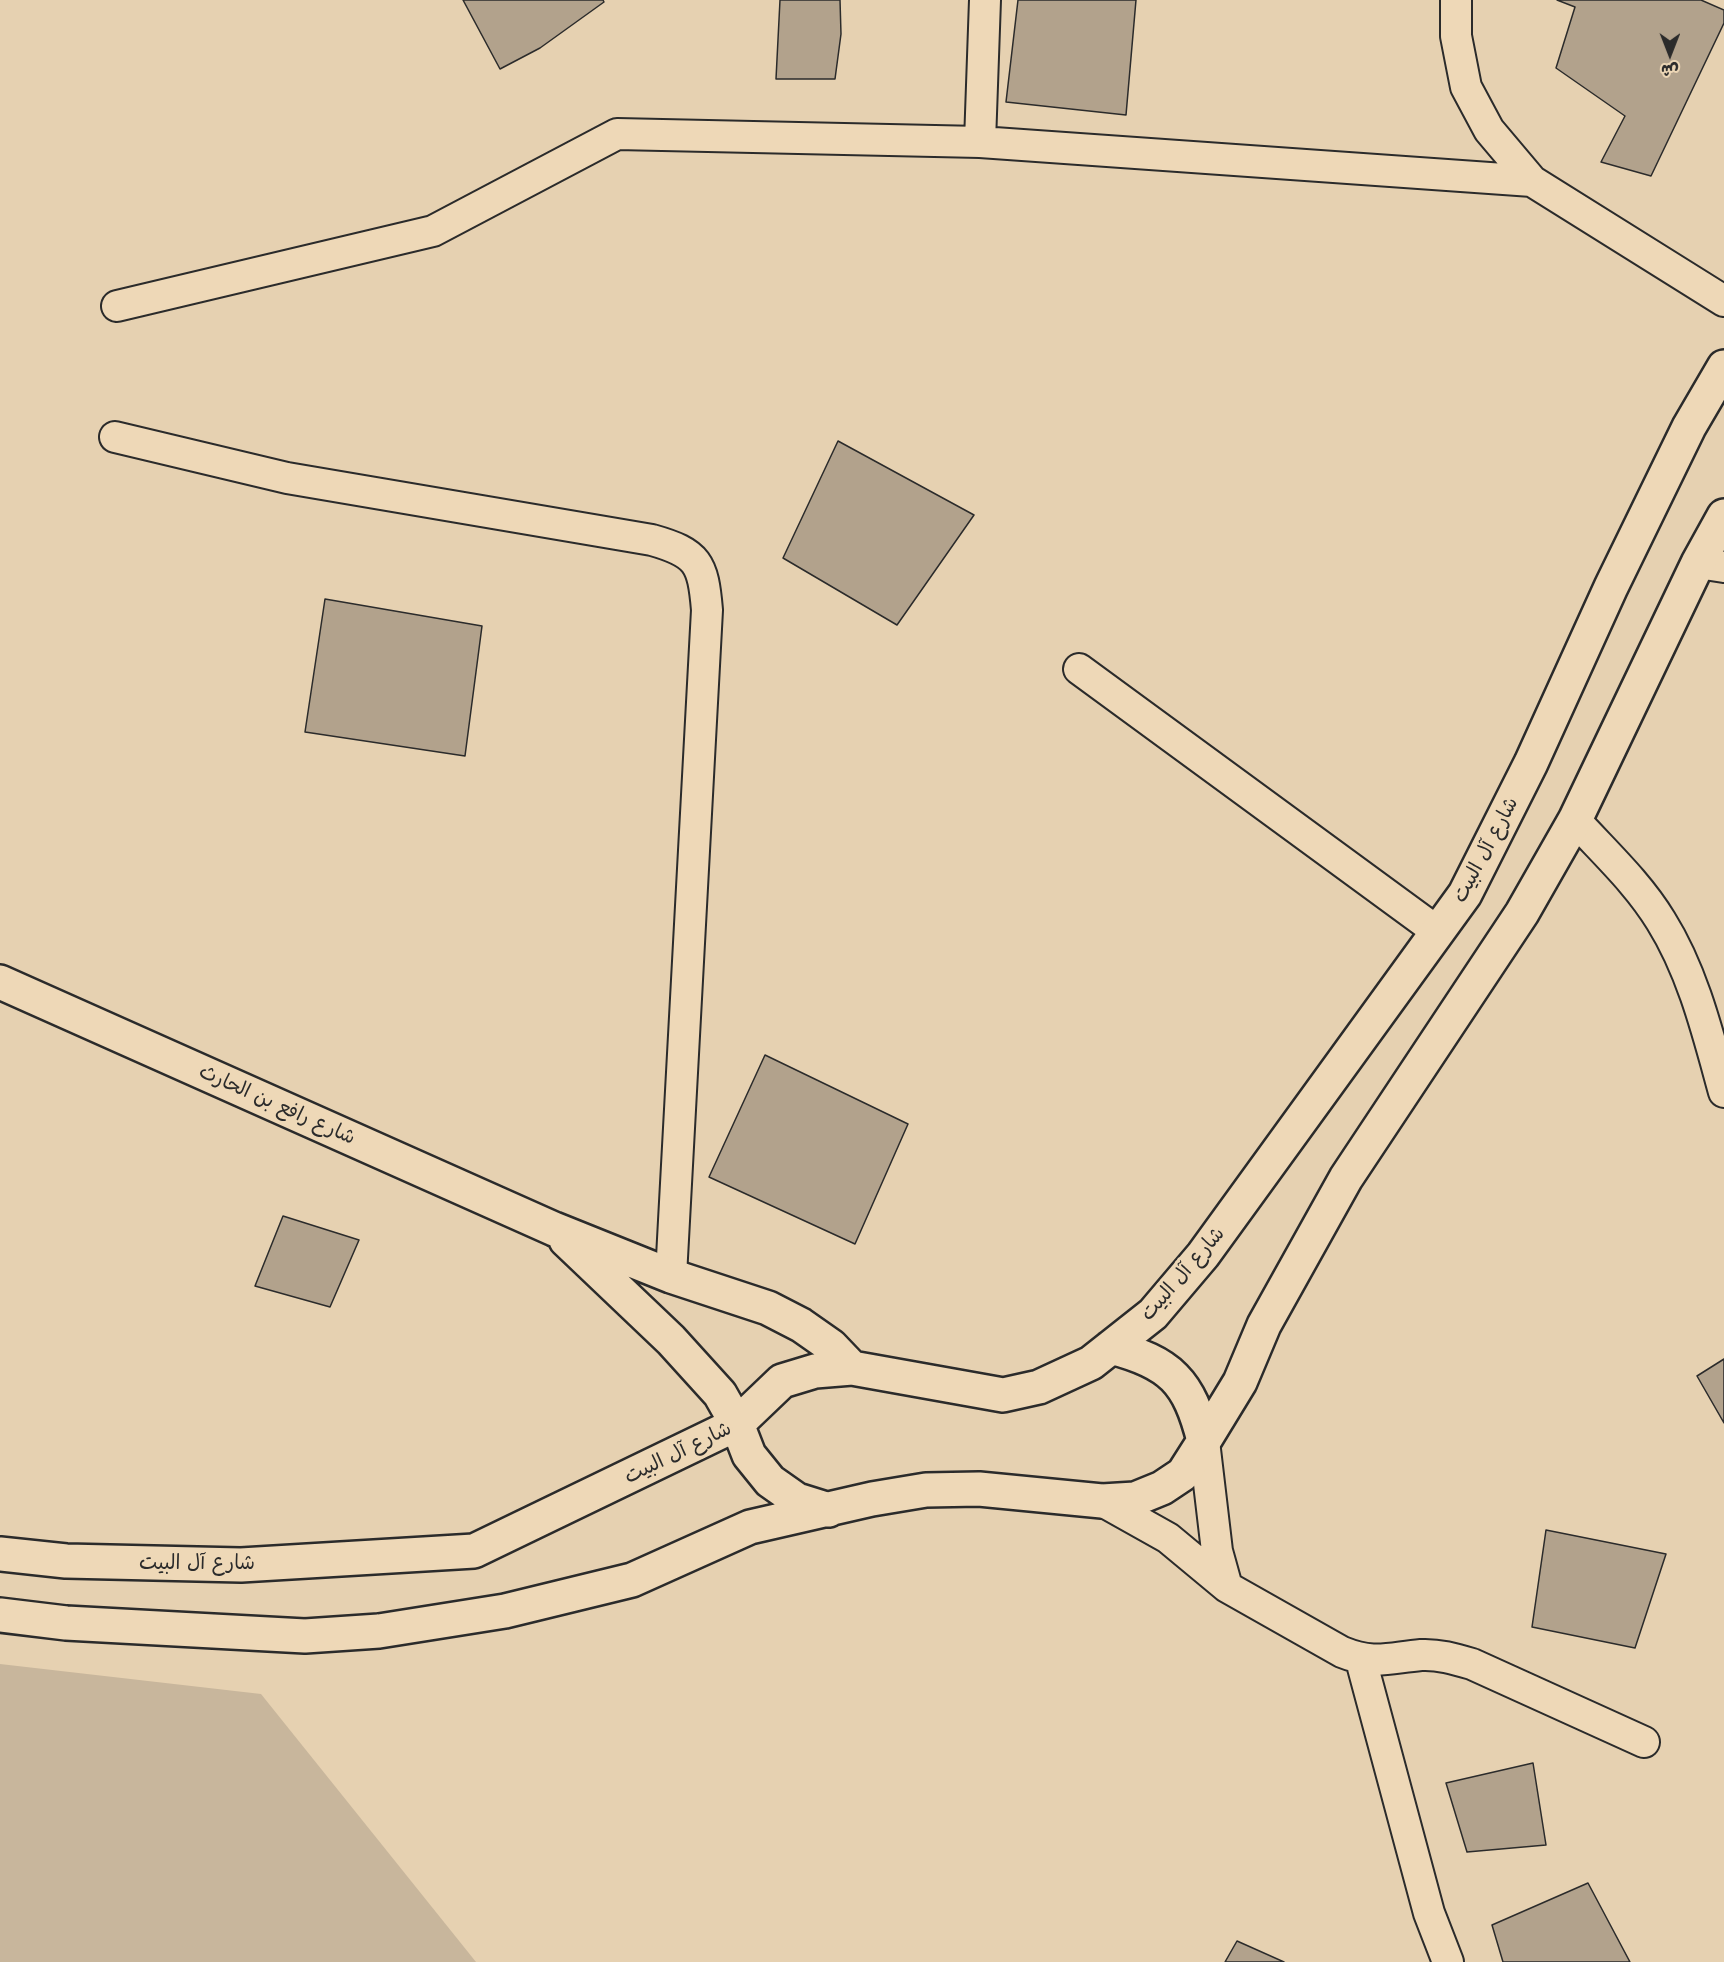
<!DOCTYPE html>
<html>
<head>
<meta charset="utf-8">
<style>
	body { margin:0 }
	#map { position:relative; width:1724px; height:1962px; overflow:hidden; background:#e6d1b1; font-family:"Playpen Sans","Playpen Sans Arabic",sans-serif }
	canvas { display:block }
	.north { position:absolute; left:1640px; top:24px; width:60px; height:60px; -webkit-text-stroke:4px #eed8b7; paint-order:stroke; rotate:180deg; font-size:16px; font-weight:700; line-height:24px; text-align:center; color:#2b2b2b }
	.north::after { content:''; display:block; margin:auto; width:21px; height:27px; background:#2b2b2b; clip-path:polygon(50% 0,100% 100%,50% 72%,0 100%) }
</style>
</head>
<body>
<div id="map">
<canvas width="1724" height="1962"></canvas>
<div class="north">ش</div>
</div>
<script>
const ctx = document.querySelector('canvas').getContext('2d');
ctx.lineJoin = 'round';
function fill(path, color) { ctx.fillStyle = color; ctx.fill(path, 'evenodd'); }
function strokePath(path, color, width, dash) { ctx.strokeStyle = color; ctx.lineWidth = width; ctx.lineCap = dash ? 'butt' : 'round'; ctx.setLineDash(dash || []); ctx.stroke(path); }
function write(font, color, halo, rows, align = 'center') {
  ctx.font = font + ' "Playpen Sans","Playpen Sans Arabic",sans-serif'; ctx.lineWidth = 6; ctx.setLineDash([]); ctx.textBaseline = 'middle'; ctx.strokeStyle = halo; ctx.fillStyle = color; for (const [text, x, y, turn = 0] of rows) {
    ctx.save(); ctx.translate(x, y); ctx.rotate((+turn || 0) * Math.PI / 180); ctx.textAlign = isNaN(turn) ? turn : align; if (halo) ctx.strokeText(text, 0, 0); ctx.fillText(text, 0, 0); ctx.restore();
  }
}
const green = new Path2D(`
	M0 1664 261 1694 476 1962H0Z`);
const building = new Path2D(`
	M463 0H603L604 2 540 48 500 69Z
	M780 0H840L841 34 835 79H776Z
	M1018 0H1136L1126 115 1006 102Z
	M1557 0H1701L1724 10V23L1651 176 1601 162 1625 116 1556 68 1575 7Z
	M838 441 974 515 897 625 783 558Z
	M325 599 482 626 465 756 305 732Z
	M765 1055 908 1124 855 1244 709 1177Z
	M283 1216 359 1240 330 1307 255 1286Z
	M1724 1359V1423L1697 1376Z
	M1546 1530 1666 1554 1635 1648 1532 1627Z
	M1533 1763 1546 1845 1467 1852 1446 1783Z
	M1588 1883 1630 1962H1503L1492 1925Z
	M1237 1941 1284 1962H1225Z`);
const minor = new Path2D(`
	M1456 0V36L1466 87 1489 130 1532 181 1724 301
	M980 142 985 0
	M117 306 433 231 617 134 980 142 1532 181
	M115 437 287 478 652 540C698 553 703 563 707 610L671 1276
	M1698 563 1724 567
	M1079 669 1438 932
	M1575 820C1604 852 1638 883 1661 921 1693 972 1708 1034 1724 1092
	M1204 1441 1217 1551 1227 1587
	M1102 1501 1168 1538 1227 1587 1342 1652C1374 1665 1388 1658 1421 1655 1438 1654 1455 1659 1472 1664L1644 1742
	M1361 1660 1429 1913 1448 1962`);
const tertiary = new Path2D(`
	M0 982 554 1229 671 1276 768 1308 801 1325 831 1346 852 1368
	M566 1240 671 1340 720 1394 737 1424 749 1455 770 1481 797 1500 829 1510
	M1111 1347C1171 1363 1189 1381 1204 1441
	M0 1554 66 1561 241 1565 474 1551 737 1424 782 1381 815 1371 852 1368 1003 1395 1039 1387 1091 1363 1153 1314 1203 1255 1465 894 1531 763 1611 587 1689 427 1724 367
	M0 1615 66 1623 305 1636 379 1631 505 1611 632 1580 750 1527 872 1499 926 1490 979 1489 1102 1501 1135 1499 1162 1488 1183 1474 1204 1441 1240 1382 1264 1325 1346 1178 1522 913 1575 820 1698 563 1724 516`);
const streetNames = [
	["شارع آل البيت",1486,850,-62],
	["شارع رافع بن الحارث",277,1105,24],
	["شارع آل البيت",1183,1274,-49],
	["شارع آل البيت",678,1453,-26],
	["شارع آل البيت",197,1563]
];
fill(green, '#c8b69c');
fill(building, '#b2a28c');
strokePath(building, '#2b2b2b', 1.5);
strokePath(minor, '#2b2b2b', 34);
strokePath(tertiary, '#2b2b2b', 38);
strokePath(minor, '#eed8b7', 30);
strokePath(tertiary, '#eed8b7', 33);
write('20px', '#2b2b2b', '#eed8b7', streetNames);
</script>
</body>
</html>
